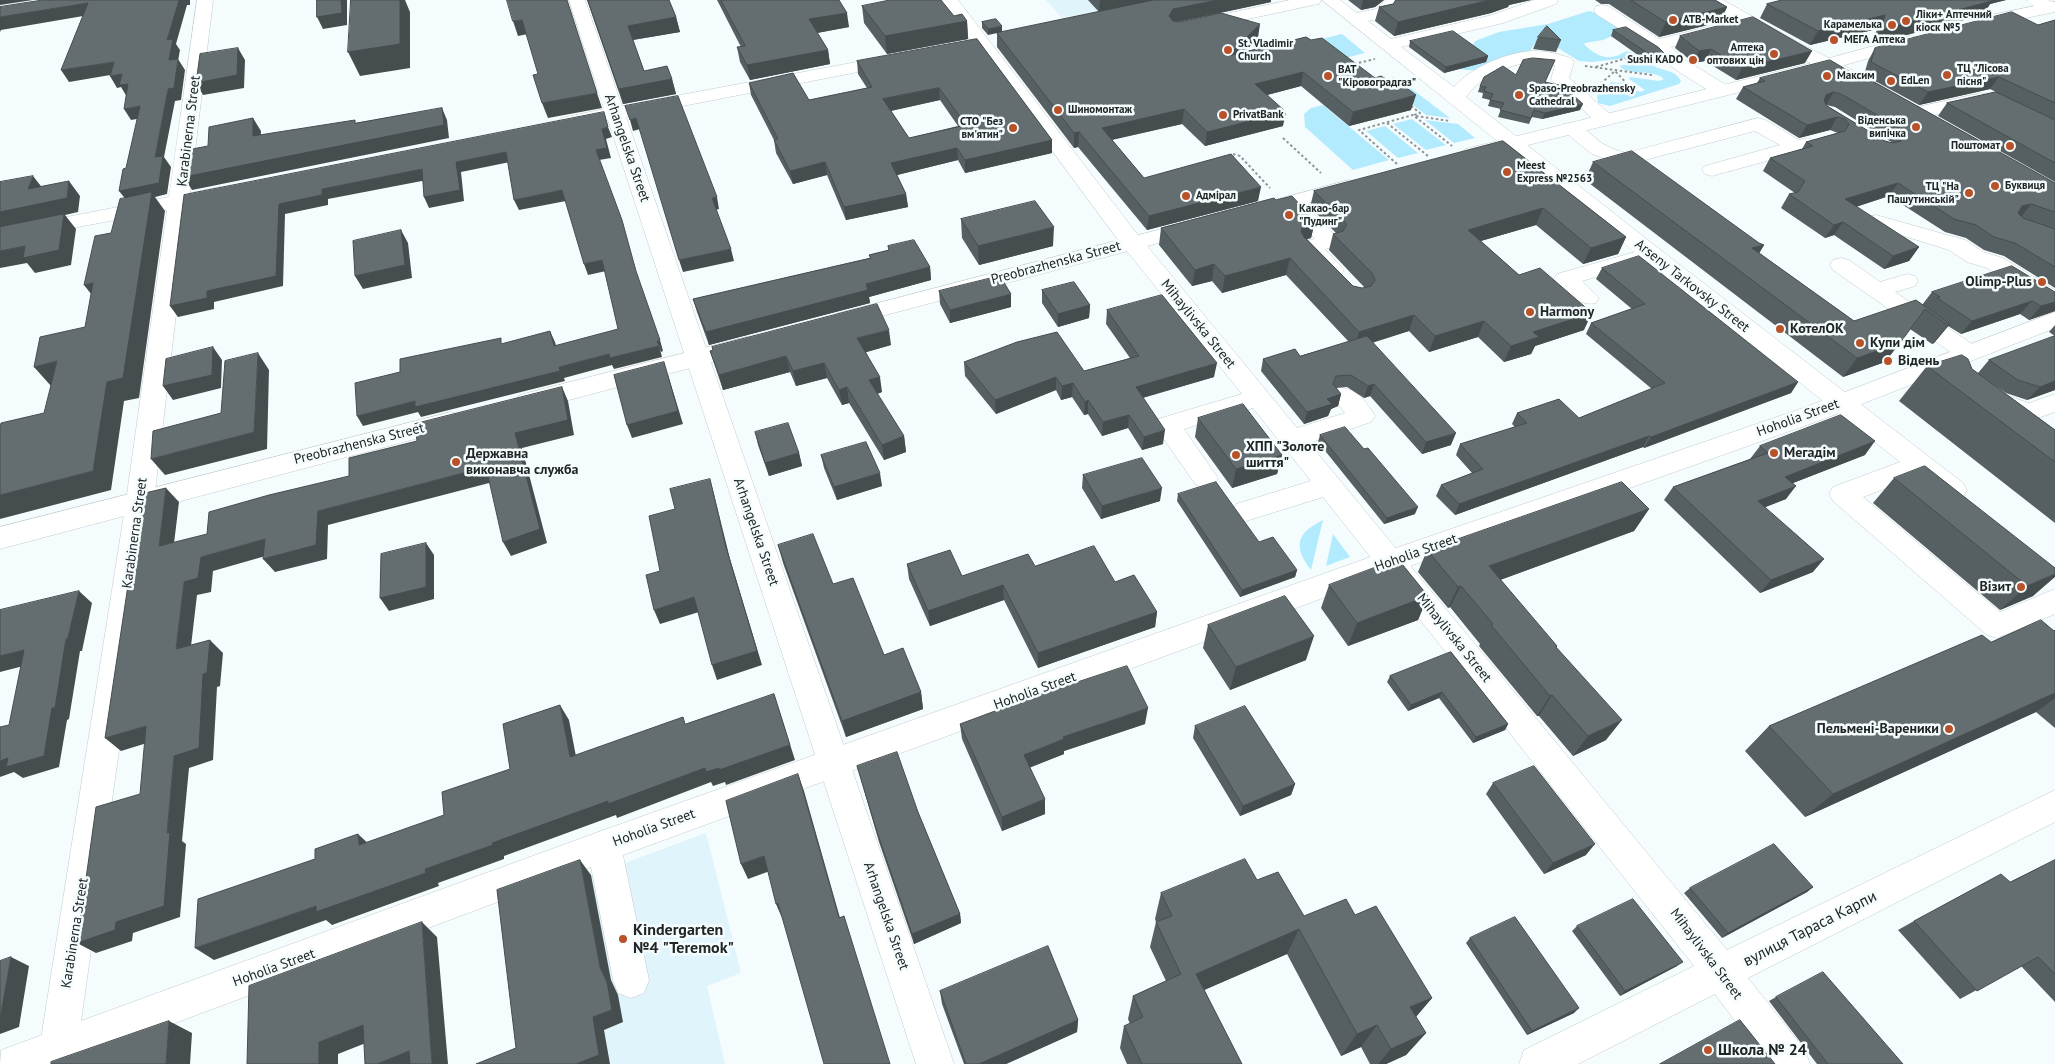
<!DOCTYPE html>
<html>
<head>
<meta charset="utf-8">
<style>
	body { margin:0 }
	canvas { display:block; background:#f5fcfe }
</style>
</head>
<body>
<canvas width="2055" height="1064"></canvas>
<script>
const ctx = document.querySelector('canvas').getContext('2d');
ctx.lineJoin = 'round';
function fill(path, color) { ctx.fillStyle = color; ctx.fill(path, 'evenodd'); }
function strokePath(path, color, width, dash) { ctx.strokeStyle = color; ctx.lineWidth = width; ctx.lineCap = dash ? 'butt' : 'round'; ctx.setLineDash(dash || []); ctx.stroke(path); }
function write(font, color, halo, rows, align = 'center') {
  ctx.font = font + ' "PT Sans",sans-serif'; ctx.lineWidth = 5; ctx.setLineDash([]); ctx.textBaseline = 'middle'; ctx.strokeStyle = halo; ctx.fillStyle = color; for (const [text, x, y, turn = 0] of rows) {
    ctx.save(); ctx.translate(x, y); ctx.rotate((+turn || 0) * Math.PI / 180); ctx.textAlign = isNaN(turn) ? turn : align; if (halo) ctx.strokeText(text, 0, 0); ctx.fillText(text, 0, 0); ctx.restore();
  }
}
const built = new Path2D(`
	M1046 0H1148L1062 18Z
	M706 833 741 973 707 986 725 1064H610L604 1030 510 905Z`);
const green = new Path2D(`
	M1589 11C1599 14 1620 21 1619 33L1603 40 1585 43 1584 44C1592 53 1604 60 1616 56 1621 55 1625 50 1630 52 1640 54 1646 62 1654 66 1664 72 1675 69 1681 81L1679 84 1610 106 1598 103 1597 95 1611 82 1621 83 1640 92 1645 90 1629 79 1630 77 1659 81 1664 79C1653 68 1630 77 1619 66L1634 63 1637 60 1635 57 1592 62 1579 61 1558 48V43C1553 42 1544 39 1539 41 1533 42 1533 49 1529 52 1510 64 1482 74 1460 69L1475 41 1499 32 1548 24Z
	M1342 34 1365 53 1336 60 1309 42Z
	M1404 83 1450 118 1426 115 1390 87Z
	M1323 105 1389 160 1353 170 1305 127 1304 114 1311 108Z
	M1412 119 1446 145 1426 150 1393 124Z
	M1425 120 1458 124 1475 138 1454 143Z
	M1385 126 1418 153 1398 158 1366 131Z
	M1323 520 1311 570C1293 547 1296 533 1323 520Z
	M1333 534 1350 557 1326 566Z`);
const path = new Path2D(`
	M1354 64 1375 59
	M1585 66 1652 75
	M1596 67 1627 58
	M1597 87 1615 71 1631 88
	M1411 106 1420 113 1414 115
	M1416 116 1450 121
	M1387 123 1428 156
	M1283 138 1321 173
	M1233 154 1240 156 1270 188
	M1397 164 1359 130 1413 115 1452 146`);
const minor = new Path2D(`
	M197 0H213L190 193 220 187 227 189 230 193 227 197 189 205 153 508 75 1064H37L125 508 167 210 0 242V230L169 197Z
	M569 0H585L622 106 894 55 900 56 903 60 900 64 894 65 626 117 954 1064H916L608 120 568 128 561 126 558 122 561 118 604 109Z
	M941 0H958L1134 230 1297 428 1345 413 1331 395 1334 389C1353 384 1366 401 1375 416L1371 422 1309 443 1727 950 2055 790V822L1748 978 1805 1050 1810 1064H1767L1715 994 1578 1064H1519L1524 1050 1694 966 1323 497 1246 521 1236 518 1232 511 1236 504 1311 481 1253 408 1184 429 1218 478 1214 485 1205 488 1196 485 1154 425 1158 419 1242 394 1118 240Z
	M1290 0H1321L1319 4 1313 5 1197 30 1191 29 1188 25 1191 21 1197 20Z
	M1322 0H1340L1357 13 1376 9 1386 0H1403L1388 17 1368 21 1391 39 1492 15 1534 0H1558L1556 4 1503 23 1401 47 1454 87C1471 67 1511 50 1537 51 1549 51 1560 55 1571 58L1574 62 1569 78 1612 116 1615 120 1612 124 1605 126 1598 124 1554 83 1551 79 1555 65C1525 57 1485 70 1466 97L1658 248 1963 483 1967 490 1963 497C1944 503 1932 487 1918 476L1863 497 2000 612 2055 589V614L1997 638 1987 635 1833 501 1829 494 1833 487 1900 462 1645 260 1644 263 1582 281 1599 298 1596 303C1580 307 1563 292 1554 279L1557 274 1635 252Z
	M1703 0H1723L1807 47 1860 74 1863 78 1860 82 1854 83 1848 82 1795 55 1705 4Z
	M2027 0H2048L2055 3V12C2046 13 2032 7 2027 0Z
	M1602 5 1608 6 1659 39 1715 25 1721 26 1724 30 1721 34 1671 47 1685 60 1728 86 1730 90 1728 94 1721 96 1714 94 1673 68 1656 52 1596 14 1594 10 1596 6Z
	M1981 93 1988 95 1990 99 1988 103 1916 119 1909 117 1907 113 1909 109Z
	M1758 118 1765 120 1799 140 1807 138 1814 140 1817 144 1814 148 1719 174 1712 176 1705 174 1702 170 1705 166 1780 145 1755 131 1641 161 1657 175 1654 179 1647 181 1640 179 1618 163 1592 154 1560 128 1563 124C1582 119 1592 139 1607 146 1613 149 1620 151 1626 153Z
	M1291 196 1298 198 1341 241 1338 246 1325 249 1344 270 1341 275C1323 279 1309 261 1299 247L1302 242 1315 239 1281 202 1284 198Z
	M1876 215 1965 240 1983 252 2003 258 2055 290V307L2047 305 1987 268 1967 262 1949 250 1869 225 1865 221 1869 217Z
	M1841 258 1849 260 1880 282 1907 274 1915 276 1918 281 1915 286 1895 292 1975 346 1979 352 1975 358 1967 360 1959 358 1833 270 1830 265 1833 260Z
	M1996 392 2029 403 2055 394V412L2029 421 1987 407 1984 401 1987 395Z
	M604 830 616 835 621 846 649 980 644 993 631 998 618 993 613 980 587 846 592 835Z`);
const major = new Path2D(`
	M2055 2V12L1981 27 1975 26 1972 22 1975 18 1981 17Z
	M1910 36 1916 37 1919 41 1916 45 1816 73 1472 159 1465 157 1462 153 1465 149 1804 65Z
	M1349 180 1356 182 1359 186 1356 190 1260 216 1253 214 1250 210 1253 206Z
	M1196 220 1204 221 1207 226 1204 231 844 326 836 324 832 319 836 314Z
	M2055 312V328L1821 420 1413 565 604 862 66 1064H0L1 1050 15 1045 604 830 1393 549 1803 408Z
	M747 337 755 339 759 345 755 351 527 411 518 408 515 402 518 396 527 393Z
	M451 412 460 415 464 421 460 427 0 549V527Z`);
const wall = new Path2D(`
	M587 0H669L676 17 680 32 633 40 644 71 672 79 676 94 623 104Z
	M717 0H839L849 27 817 33 828 50 830 64 750 80 740 62 737 47H741Z
	M1088 0H1154L1099 12Z
	M1154 0H1271V2L1178 22 1258 38 1244 52 1306 37 1411 110 1349 126 1301 86 1267 95 1283 126 1205 146 1182 124 1112 140 1144 178 1258 201 1147 230 1078 147 1074 148 997 47V33Z
	M1348 0H1384L1375 7 1361 10Z
	M1396 0H1531L1509 5 1508 7 1491 13 1394 36 1375 21 1379 7 1393 4Z
	M1595 0H1715L1727 7 1720 22 1659 37 1609 4H1601Z
	M1782 0H2006L1990 4 1983 15 1872 44 1877 29 1810 45 1760 18 1767 4Z
	M862 6 954 16 967 21 968 39 887 54 864 23Z
	M996 19 988 35 982 28V22Z
	M2055 20V182L1938 116 1947 103 1996 92 1990 89 1919 105 1864 75 1868 61 1875 48 2038 25Z
	M1613 30 1664 62 1652 65 1611 36Z
	M1680 36 1805 63 1736 80 1705 61 1694 63 1675 48Z
	M1538 37 1561 40 1556 52 1533 49Z
	M977 39 1052 140V153L965 173 958 160 897 175 906 194 908 207 846 220 827 175 793 184 776 153 774 140 751 95 749 83 809 100 867 88 858 74 857 61ZM940 100 958 126 909 138 891 111Z
	M1410 41 1488 56 1486 62 1444 73 1409 47Z
	M1516 75 1546 82 1580 110 1542 119 1532 117 1529 124 1498 117 1501 109 1488 106 1490 100 1482 98 1483 93 1478 92 1480 86Z
	M1760 78 1865 81 1867 78 2055 183V288L2004 256 1984 250 1966 238 1945 232 1889 196 1856 207 1919 247 1909 261 1884 269 1834 235 1825 238 1781 208 1789 194 1795 193 1763 171 1770 158 1802 149 1806 142 1838 133 1830 130 1799 138 1736 99 1743 87 1757 83ZM1826 105 1835 107 1893 143 1885 141Z
	M1503 141 1626 237 1618 254 1583 264 1536 225 1481 241 1519 275 1584 330 1535 346 1531 354 1504 362 1478 337 1429 352 1409 331 1372 343 1451 445 1422 454 1370 396 1364 398 1347 387 1336 388 1341 394 1338 406 1331 409 1328 416 1304 424 1261 371 1263 359 1300 356 1349 342 1286 275 1222 293 1212 281 1192 286 1159 245 1161 228 1276 200 1315 221 1311 238 1307 239 1353 286 1362 288H1365L1329 250 1333 234 1336 233 1310 207 1314 191Z
	M1593 162 1759 243 1764 245 1759 253 1854 321 1922 305 1932 292H2055V311L2029 320 2020 314 1961 334 1948 326 1934 343 1932 344 1910 329 1885 362 1843 377 1585 180Z
	M961 219 1053 246 979 265 962 238Z
	M888 246 930 267 931 280 869 297 870 303 709 345 697 312 693 299 870 258 869 255 889 250Z
	M1602 268 1798 382 1791 393 1644 448 1643 447 1455 515 1436 496 1441 485 1472 473 1456 455 1460 444 1515 427 1512 424 1517 413 1579 418 1652 389 1586 334 1591 323 1632 309 1596 279Z
	M1042 290 1090 305 1089 318 1058 327 1042 303Z
	M939 291 1011 307 950 323 940 304Z
	M1107 310 1214 377 1143 398 1163 444 1142 450 1128 428 1102 436 1088 414 1084 415 1072 397 1061 400 1056 390 996 414 965 376 964 362 1084 371 1130 358 1106 324Z
	M2055 325V390L2027 400 2006 393 1991 383 2055 430V523L1899 401 1927 366 1972 369 1978 373 1989 360 2055 336 2049 332Z
	M891 345 866 352 882 392 877 394 904 436 906 452 884 460 849 403 842 405 827 378 796 386 790 372 723 390 710 351Z
	M1198 418 1282 455 1277 474 1232 488 1195 437Z
	M755 432 799 453 802 466 769 476 758 445Z
	M1320 435 1415 514 1384 524 1318 442Z
	M1760 446 1865 455 1793 483 1786 499 1765 507 1813 572 1760 593 1664 500 1673 487 1750 459Z
	M821 455 882 486 837 500 824 468Z
	M1083 475 1160 501 1101 519 1082 488Z
	M1894 478 2055 568 2033 596 2000 610 1873 503Z
	M1178 494 1259 542 1297 570 1295 577 1240 597 1177 501Z
	M1649 509 1634 531 1500 580 1556 647 1606 740 1573 756 1539 716H1537L1479 646 1480 644 1450 607 1448 608 1418 572 1427 550Z
	M778 545 833 584 884 655 921 692 923 709 846 737 783 563Z
	M907 564 962 576 1035 566 1115 582 1157 612 1155 627 1038 668 1004 600 930 626 909 579Z
	M1329 585 1428 596 1418 620 1348 646 1321 608Z
	M1208 625 1306 660 1230 690 1203 648Z
	M2055 630V728L2036 712 1805 817 1745 751 1769 726 1991 642Z
	M1451 652 1508 724 1505 730 1473 743 1439 698 1408 711 1387 682 1390 676Z
	M960 724H1145L1064 751V754L1030 767 1045 814 1002 831 962 739Z
	M1195 726 1295 784 1291 795 1240 816 1193 738Z
	M857 766 918 812 960 914 961 923 914 944 879 842Z
	M1493 783 1586 855 1544 874 1486 794Z
	M2055 860V1002L2021 966 1960 999 1898 930 1914 921 2010 882Z
	M1257 880 1304 916 1355 915 1432 998 1416 1017 1426 1033 1406 1055 1386 1064H1370L1361 1047 1341 1056 1287 954 1204 990 1242 1064H1127L1120 1048 1124 1026 1130 1024 1128 1019 1133 996 1166 981 1150 947 1156 922 1155 919 1161 893Z
	M1813 887 1807 892 1722 938 1684 893 1690 888Z
	M1577 926 1677 966 1620 996 1572 931Z
	M1470 938 1574 1013 1527 1035 1466 943Z
	M940 991 1078 1020 1077 1032 1006 1064H964L942 1004Z
	M1776 997 1903 1064H1817L1769 1001Z`);
const shadedWall = new Path2D(`
	M0 0H33L0 5Z
	M179 0H190V5H187L176 44 180 50 176 72 169 60 167 40Z
	M341 0H347V25L323 29 317 17Z
	M400 0H405L410 12V68L360 76 348 52Z
	M1100 0H1154L1099 12Z
	M1218 0H1271V2L1172 23 1169 16 1173 9Z
	M1363 0H1384L1375 7 1361 10Z
	M1490 0H1531L1509 5 1508 7 1491 13 1394 36 1398 22Z
	M1976 0H2006L1990 4 1983 15 1872 44 1881 30Z
	M88 3 95 14 1 30 0 32V17Z
	M1727 7 1720 22 1659 37 1666 22Z
	M847 13 849 27 811 34 809 19Z
	M1885 15 1877 29 1810 45 1818 31Z
	M676 17 680 32 632 40 628 26Z
	M522 20 528 34 518 36 513 21Z
	M967 21 968 39 887 54 885 36Z
	M1260 24 1258 38 1226 70 1228 56Z
	M1002 26V32L988 35V29Z
	M238 48 245 60 244 88 203 95 196 83Z
	M1711 49 1705 61 1694 63 1699 51Z
	M828 50 830 64 750 80 747 65Z
	M1812 51 1805 63 1736 80 1742 68Z
	M1488 56 1486 62 1444 73 1446 67Z
	M1667 56 1664 62 1652 65 1655 58Z
	M178 59 185 70 181 100 175 101 164 157 171 167 167 194 155 197 165 211 139 398 124 401 111 490 0 519V495L93 471 128 202 119 191 155 157 168 89Z
	M114 62 122 73 69 82 61 70Z
	M1303 72 1301 86 1252 99 1255 84Z
	M122 74 135 95 127 97 121 87 117 88 110 76Z
	M1999 77 1990 89 1919 105 1928 92Z
	M672 79 676 94 623 104 619 89Z
	M939 88 940 100 885 112 883 99Z
	M1834 92 1826 105 1818 108 1826 95Z
	M597 93 602 108 548 118 542 103Z
	M1416 95 1411 110 1349 126 1353 112Z
	M1583 104 1580 110 1542 119 1545 113Z
	M140 106 148 117 131 120 124 109Z
	M442 108 447 120 449 138 192 190 184 177Z
	M1184 109 1182 124 1101 142 1102 128Z
	M1286 112 1283 126 1205 146 1207 132Z
	M1837 117 1830 130 1799 138 1807 125Z
	M253 118 261 131 260 149 253 136Z
	M636 118 640 129 633 131 630 120Z
	M608 127 612 137 606 139 611 158 599 160 596 150 602 129Z
	M1079 132 1078 147 1074 148V133Z
	M1052 140V153L965 173V160Z
	M957 148 958 160 893 176 891 163Z
	M506 152 510 162 461 172 464 201 429 208 424 197 456 162Z
	M825 162 827 175 793 184 790 171Z
	M422 169 427 180 328 199V205L285 214 283 286 214 302V309L178 317 170 306 207 291 279 204 322 189Z
	M33 176 44 190 28 189Z
	M69 181 80 196 78 212 65 215 76 229 71 265 35 273 27 263 0 268V251L25 246 59 250 0 230V212Z
	M1898 183 1889 196 1836 213 1845 199Z
	M1261 187 1258 201 1147 230 1149 216Z
	M562 190 566 201 519 210 514 200Z
	M906 194 908 207 846 220 844 207Z
	M717 197 719 209 715 210 712 198Z
	M2031 204 2021 217 2012 220 2022 206Z
	M1543 208 1536 225 1463 246 1468 230Z
	M1315 221 1311 238 1300 241 1301 231 1304 225Z
	M1843 222 1834 235 1825 238 1834 225Z
	M1054 227 1053 246 979 265 978 246Z
	M401 230 408 243 412 278 363 289 355 276Z
	M1626 237 1618 254 1583 264 1591 248Z
	M1764 245 1753 264 1752 248Z
	M1919 247 1909 261 1884 269 1893 256Z
	M731 249 734 261 683 272 679 260Z
	M1290 258 1286 275 1222 293 1225 276Z
	M602 260 606 271 588 275 584 264Z
	M1214 264 1212 281 1192 286 1195 270Z
	M930 267 931 280 869 297 870 303 709 345 706 332 866 284Z
	M93 283 99 304 84 285Z
	M1011 294V307L950 323V310Z
	M2032 301 2020 314 1961 334 1972 321Z
	M2055 302V311L2029 320 2041 306Z
	M1090 305 1089 318 1058 327V314Z
	M1592 313 1584 330 1535 346 1531 354 1504 362 1511 346 1533 332Z
	M1414 315 1409 331 1354 348 1359 332Z
	M1484 321 1478 337 1429 352 1435 336Z
	M1950 324 1934 343 1932 344 1948 325Z
	M889 330 891 345 860 354 857 338Z
	M550 331 555 342 559 356 554 346Z
	M660 340 663 351 661 352 657 341Z
	M1900 343 1885 362 1843 377 1857 358Z
	M659 346 662 357 614 369 612 365 564 378 565 381 421 417 418 412 363 426 357 416 415 401 559 367 609 354Z
	M213 347 222 360 221 388 173 400 163 386Z
	M258 353 269 370 267 449 165 475 151 459 254 432Z
	M786 356 790 372 723 390 719 375Z
	M57 361 51 386 34 367Z
	M824 363 827 378 796 386 793 371Z
	M1217 363 1214 377 1134 400 1136 387Z
	M668 375 683 424 632 438 627 425Z
	M880 377 882 392 871 396 869 380Z
	M1056 377V390L996 414 995 400Z
	M2055 381V390L2027 400 2040 387Z
	M1798 382 1791 393 1644 448 1651 437Z
	M1073 383 1072 397 1061 400 1062 386Z
	M1374 384 1370 396 1364 398 1368 386Z
	M562 387 568 401 574 435 522 448 547 543 511 556 503 542 515 433Z
	M847 387 849 403 842 405 839 390Z
	M1341 394 1338 406 1331 409 1328 416 1304 424 1307 412 1327 399Z
	M1088 400V414L1084 415 1085 402Z
	M1129 415 1128 428 1102 436 1103 422Z
	M1165 430 1163 444 1142 450 1144 437Z
	M1456 433 1451 445 1422 454 1426 442Z
	M904 436 906 452 884 460 882 445Z
	M1649 436 1643 447 1455 515 1459 504Z
	M1875 441 1865 455 1775 490 1785 477Z
	M799 453 802 466 769 476 765 463Z
	M1282 455 1277 474 1232 488 1236 469Z
	M486 467 493 482 328 525 327 559 275 572 263 559 318 511Z
	M880 473 882 486 837 500 834 487Z
	M710 479 714 494 730 559 762 665 717 680 712 665 725 544Z
	M1796 486 1786 499 1748 514 1758 501Z
	M166 488 179 502 172 560 159 546Z
	M1162 488 1160 501 1101 519 1102 506Z
	M1418 507 1415 514 1384 524 1387 518Z
	M1649 509 1634 531 1478 588 1489 566Z
	M265 539 276 553 213 571 211 592 197 595 189 663 176 649 184 582 201 557Z
	M426 543 434 555V599L389 611 380 598Z
	M1824 559 1813 572 1760 593 1771 580Z
	M1297 570 1295 577 1240 597 1242 590Z
	M2055 574V577L2033 596 2000 610 2027 586Z
	M1003 585 1004 600 930 626 928 611Z
	M1461 586 1450 607 1448 608 1458 587Z
	M79 591 92 603 82 651H80L69 719 67 720 59 767 23 778 14 772 0 777V761L52 708 66 639Z
	M1428 596 1418 620 1348 646 1357 623Z
	M694 597 699 612 660 624 654 610Z
	M1157 612 1155 627 1038 668V653Z
	M1314 636 1306 660 1230 690 1236 667Z
	M210 640 223 653 220 686 217 687 213 760 189 768 182 841 186 844 180 917 133 933 132 941 96 953 77 943 116 922 167 833 174 756 203 674Z
	M24 650 39 662 0 672V656Z
	M921 692 923 709 846 737 842 721Z
	M1442 692 1439 698 1408 711 1411 705Z
	M2055 693V698L2036 712 1805 817 1833 794Z
	M774 694 795 760 726 785 725 782 713 786 711 782 617 818 616 815 504 856V859L438 883 439 886 332 925 326 920 214 960 195 948 316 906 425 869 492 843Z
	M1552 695 1539 716H1537L1550 696Z
	M560 705 569 720 579 772 570 757Z
	M1148 708 1145 724 1064 751V754L1024 770V755L1063 737Z
	M1622 720 1606 740 1573 756 1588 736Z
	M1508 724 1505 730 1473 743 1476 737Z
	M146 726 160 739 121 751 105 738Z
	M798 774 804 791 844 932 839 918Z
	M1295 784 1291 795 1240 816 1243 806Z
	M1045 799V814L1002 831V817Z
	M358 834 373 848 359 845Z
	M1595 844 1586 855 1544 874 1553 863Z
	M764 856 770 871 748 879 741 864Z
	M580 860 591 875 611 980 618 995 623 1022 604 1030 610 1064H576L593 1017 600 967Z
	M1813 887 1807 892 1722 938 1728 933Z
	M778 903 782 918 776 904Z
	M960 914 961 923 914 944 912 934Z
	M422 922 437 937 448 1064H432Z
	M1299 929 1287 954 1188 997 1196 974Z
	M11 957 29 966 19 1027 0 1034V1019Z
	M1683 962 1677 966 1620 996 1625 991Z
	M1432 998 1413 1020 1410 1007Z
	M1579 1008 1574 1013 1527 1035 1532 1031Z
	M1078 1020 1077 1032 1006 1064H979Z
	M169 1021 192 1033 190 1064H166Z
	M363 1025 381 1037 338 1054V1064H319V1042Z
	M1377 1025 1361 1047 1341 1056 1357 1034Z
	M1426 1033 1406 1055 1386 1064H1378L1391 1049Z
	M409 1051 424 1064H377Z`);
const building = new Path2D(`
	M43 0H179L167 40 173 39 169 60 178 59 174 88 168 89 155 157 163 156 159 183 119 191 123 169 126 168 140 106 124 109 128 84 119 85 122 74 110 76 114 62 61 70 88 3 0 17V7Z
	M317 0H341L342 13 317 17Z
	M351 0H400V44L348 52Z
	M507 0H567L597 93 542 103 533 75 538 74 522 20 513 21Z
	M588 0H669L676 17 628 26 644 71 667 66 672 79 619 89Z
	M721 0H839L847 13 809 19 828 50 747 65 737 47 745 46Z
	M890 0H941L954 16 962 14 967 21 885 36 862 6Z
	M1154 0H1218L1173 9 1169 16 1173 21 1180 22 1221 13 1260 24 1228 56 1306 37 1311 40 1322 38 1375 78 1381 76 1388 80 1393 78 1416 95 1353 112 1303 72 1255 84 1286 112 1207 132 1184 109 1102 128 1144 178 1231 154 1261 187 1149 216 1079 132 1074 133 997 33Z
	M1396 0H1490L1398 22 1379 7 1393 4Z
	M1631 0H1715L1727 7 1666 22Z
	M1782 0H1991L1992 1 1881 30 1885 15 1818 31 1767 4Z
	M2012 12 2038 25 2055 20V103L1999 77 1928 92 1871 62 1875 48Z
	M1753 17 1812 51 1742 68 1711 49 1699 51 1680 36Z
	M996 19 1002 26 988 29 982 22Z
	M1547 26 1561 40 1538 37Z
	M1626 27 1658 47 1667 56 1655 58 1613 30Z
	M1453 31 1488 56 1446 67 1410 41Z
	M977 39 1052 140 965 160 957 148 891 163 906 194 844 207 825 162 790 171 774 140 778 139 749 83 793 73 809 100 872 87 857 61ZM939 88 966 125 909 138 883 99Z
	M238 48 237 75 196 83 200 54Z
	M1533 58 1555 60 1545 82 1559 85 1556 91 1573 95 1583 104 1545 113 1534 110 1531 118 1500 110 1504 103 1490 100 1493 94 1484 91 1486 87 1480 86 1484 77 1503 66 1516 75 1523 60Z
	M1830 60 1866 81 1867 78 2055 183V212L2031 204 2022 206 2018 213 2023 218 2055 229V267L2015 243 1994 237 1976 225 1954 219 1898 183 1845 199 1919 247 1893 256 1843 222 1834 225 1789 194 1798 192 1805 181 1770 158 1813 146 1806 142 1845 131 1849 124 1845 119 1837 117 1807 125 1743 87 1765 81 1760 78ZM1834 92 1843 95 1901 129 1905 135 1901 141 1893 143 1885 141 1827 106 1824 101 1826 95Z
	M1996 92 2055 120V163L1947 103Z
	M678 96 717 197 712 198 731 249 679 260 636 118 630 120 625 106Z
	M442 108 444 125 184 177 187 150 208 146 209 127 253 118V136L355 120V123Z
	M604 112 608 127 602 129 607 148 596 150 622 220 636 271 660 340 657 341 659 346 610 358 609 354 559 367 560 371 415 407V401L357 416 355 383 400 372V359L501 338V344L550 331 554 346 618 329 602 260 584 264 562 190 514 200 506 152 456 162 460 190 424 197 422 169 322 189V195L279 204 276 276 207 291V298L170 306 184 195Z
	M1503 141 1626 237 1591 248 1543 208 1468 230 1519 275 1540 268 1592 313 1533 332 1539 337 1511 346 1484 321 1435 336 1414 315 1359 332 1290 258 1225 276 1214 264 1195 270 1161 228 1274 198 1276 200 1292 196 1315 221 1304 225 1301 231 1304 237 1353 286 1362 288 1371 286 1375 280 1372 273 1333 234 1343 231 1347 224 1314 191Z
	M1632 151 1759 243 1764 245 1752 248 1854 321 1916 300 1950 324 1948 325 1925 309 1900 343 1857 358 1593 162Z
	M33 176 28 189 69 181 67 198 0 212V182Z
	M152 192 123 378 107 382 93 471 0 495V427L1 423 44 413 57 361 34 367 40 337 85 327 93 283 84 285 95 236 111 233 120 199Z
	M1035 201 1054 227 978 246 961 219Z
	M64 214 59 250 23 258 25 246 0 251V227Z
	M401 230 405 265 355 276 353 241Z
	M914 240 930 267 866 284 868 290 706 332 693 299 871 258 869 255 889 250 888 246Z
	M1639 256 1798 382 1651 437 1649 436 1459 504 1441 485 1483 469 1460 444 1527 423 1517 413 1559 399 1579 418 1665 383 1591 323 1645 304 1602 268Z
	M2012 266 2055 292V302L2041 306 2032 301 1972 321 1937 298 1940 297 1932 292Z
	M1000 276 1011 294 950 310 939 291Z
	M1074 282 1090 305 1058 314 1042 290Z
	M1162 295 1217 363 1136 387 1165 430 1144 437 1129 415 1103 422 1088 400 1085 402 1073 383 1062 386 1056 377 995 400 964 362 1017 342 1057 332 1084 371 1139 356 1107 310Z
	M877 304 889 330 857 338 880 377 869 380 904 436 882 445 847 387 839 390 824 363 793 371 786 356 719 375 710 351 713 350 712 347Z
	M1367 336 1456 433 1426 442 1374 384 1368 386 1351 375 1336 376 1333 384 1341 394 1327 399 1332 404 1307 412 1263 359 1295 349 1300 356Z
	M2055 336V381L2040 387 2018 380 1989 360Z
	M213 347 212 375 163 386 166 359Z
	M258 353 254 432 151 459 153 431 221 413 225 361Z
	M1962 355 1968 359 1972 369 2055 430V462L1927 366Z
	M664 362 678 411 627 425 614 375Z
	M562 387 568 420 515 433 540 529 503 542 486 467 318 511 316 545 263 559 265 539 201 557 198 578 184 582 176 649 210 640 207 673 203 674 199 748 174 756 167 833 170 832 164 906 116 922 115 930 77 943 96 807 140 794 146 726 105 738 133 552 138 551 145 493 166 488 159 546 207 534 209 512 269 495 349 476V458L417 441 415 424Z
	M1243 404 1282 455 1236 469 1198 418Z
	M1841 415 1875 441 1785 477 1796 486 1758 501 1824 559 1771 580 1673 487 1768 453 1760 446Z
	M788 423 799 453 765 463 755 432Z
	M1345 427 1364 449 1368 448 1418 507 1387 518 1320 435Z
	M866 442 880 473 834 487 821 455Z
	M1142 458 1162 488 1102 506 1083 475Z
	M1925 466 2055 568V574L2027 586 1894 478Z
	M710 479 725 544 757 651 712 665 694 597 654 610 646 575 660 571 649 516 675 509 670 489Z
	M1216 482 1259 542 1273 537 1297 570 1242 590 1178 494Z
	M1622 482 1649 509 1489 566 1557 646 1556 647 1622 720 1588 736 1552 695 1550 696 1491 625 1493 624 1461 586 1458 587 1427 550Z
	M813 534 833 584 853 578 884 655 903 648 921 692 842 721 778 545Z
	M426 543V587L380 598 381 554Z
	M1094 546 1115 582 1134 575 1157 612 1038 653 1003 585 928 611 907 564 950 550 962 576 1028 554 1035 566Z
	M1398 559 1428 596 1357 623 1329 585Z
	M79 591 68 638 66 639 55 708H52L44 756 6 767 8 758 0 761V727L9 725 24 650 0 656V610Z
	M1285 596 1314 636 1236 667 1208 625Z
	M2041 620 2054 631 2055 630V693L1833 794 1769 726 1982 635 1991 642Z
	M1451 652 1508 724 1476 737 1442 692 1411 705 1390 676Z
	M1127 666 1148 708 1063 737 1064 739 1024 755 1045 799 1002 817 960 724 1041 694Z
	M774 694 790 745 719 770V768L706 772 705 768 608 804V801L492 843 493 845 425 869 426 873 316 912V906L195 948 198 899 315 859V849L358 834 359 845 444 815 442 792 510 769 503 724 560 705 570 757 683 717 685 724Z
	M1245 706 1295 784 1243 806 1195 726Z
	M897 752 918 812 960 914 912 934 877 832 857 766Z
	M1534 766 1595 844 1553 863 1493 783Z
	M798 774 839 918 844 916 890 1064H824L778 903 776 904 764 856 741 864 726 801Z
	M1774 844 1813 887 1728 933 1690 888Z
	M1245 859 1257 880 1278 872 1304 916 1346 899 1355 915 1376 906 1432 998 1410 1007 1426 1033 1391 1049 1377 1025 1357 1034 1299 929 1196 974 1242 1064H1142L1124 1026 1143 1017 1133 996 1181 974 1156 922 1172 916 1161 893Z
	M580 860 600 967 607 982 612 1010 593 1017 599 1055 576 1064H476L516 1048 497 890Z
	M2055 860V974L2038 957 1977 991 1914 921 2001 874 2010 882Z
	M1633 899 1683 962 1625 991 1577 926Z
	M1515 917 1579 1008 1532 1031 1470 938Z
	M422 922 432 1064H410L409 1051 377 1064H365L363 1025 319 1042V1064H247L249 986Z
	M1048 946 1078 1020 979 1064H966L940 991Z
	M11 957 0 1019V961Z
	M1823 972 1903 1064H1828L1776 997Z
	M1740 1020 1775 1064H1660Z
	M169 1021 166 1064H51V1062Z`);
const markers = [
	[1673,20,5,"#b95229"],
	[1906,21,5,"#b95229"],
	[1892,25,5,"#b95229"],
	[1834,40,5,"#b95229"],
	[1228,50,5,"#b95229"],
	[1774,54,5,"#b95229"],
	[1693,60,5,"#b95229"],
	[1947,75,5,"#b95229"],
	[1328,76,5,"#b95229"],
	[1827,76,5,"#b95229"],
	[1891,81,5,"#b95229"],
	[1519,95,5,"#b95229"],
	[1058,110,5,"#b95229"],
	[1223,115,5,"#b95229"],
	[1916,127,5,"#b95229"],
	[1013,128,5,"#b95229"],
	[2010,146,5,"#b95229"],
	[1507,172,5,"#b95229"],
	[1995,186,5,"#b95229"],
	[1969,193,5,"#b95229"],
	[1186,196,5,"#b95229"],
	[1289,215,5,"#b95229"],
	[2042,282,5,"#b95229"],
	[1530,312,5,"#b95229"],
	[1780,329,5,"#b95229"],
	[1860,343,5,"#b95229"],
	[1888,361,5,"#b95229"],
	[1774,453,5,"#b95229"],
	[1236,455,5,"#b95229"],
	[456,462,5,"#b95229"],
	[2021,587,5,"#b95229"],
	[1949,729,5,"#b95229"],
	[623,939,5,"#b95229"],
	[1708,1050,5,"#b95229"]
];
const farPoinames = [
	["Ліки+ Аптечний",1916,15],
	["кіоск №5",1916,28],
	["ATB-Market",1683,20],
	["Карамелька",1882,25,"right"],
	["МЕГА Аптека",1844,40],
	["St. Vladimir",1238,44],
	["Church",1238,57],
	["Аптека",1764,48,"right"],
	["оптових цін",1764,61,"right"],
	["Sushi KADO",1683,60,"right"],
	["ТЦ \"Лісова",1957,69],
	["пісня\"",1957,82],
	["ВАТ",1338,70],
	["\"Кіровоградгаз\"",1338,83],
	["Максим",1837,76],
	["EdLen",1901,81],
	["Spaso-Preobrazhensky",1529,89],
	["Cathedral",1529,102],
	["Шиномонтаж",1068,110],
	["PrivatBank",1233,115],
	["Віденська",1906,121,"right"],
	["випічка",1906,134,"right"],
	["СТО \"Без",1003,122,"right"],
	["вм'ятин\"",1003,135,"right"],
	["Поштомат",2000,146,"right"],
	["Meest",1517,166],
	["Express №2563",1517,179],
	["Буквиця",2005,186],
	["ТЦ \"На",1959,187,"right"],
	["Пашутинській\"",1959,200,"right"],
	["Адмірал",1196,196],
	["Какао-бар",1299,209],
	["\"Пудинг\"",1299,222]
];
const streetNames = [
	["Karabinerna Street",189,131,-83],
	["Arhangelska Street",627,148,71],
	["Preobrazhenska Street",1056,263,-15],
	["Arseny Tarkovsky Street",1692,286,38],
	["Mihaylivska Street",1198,324,51],
	["Hoholia Street",1798,418,-20],
	["Preobrazhenska Street",359,444,-14],
	["Arhangelska Street",756,532,71],
	["Karabinerna Street",135,533,-82],
	["Hoholia Street",1416,553,-20],
	["Mihaylivska Street",1454,638,51],
	["Hoholia Street",1035,691,-20],
	["Hoholia Street",654,828,-20],
	["Arhangelska Street",886,916,71],
	["Karabinerna Street",75,933,-81],
	["Mihaylivska Street",1706,954,53],
	["Hoholia Street",274,968,-20]
];
const poiNames = [
	["Olimp-Plus",2032,282,"right"],
	["Harmony",1540,312],
	["КотелОК",1790,329],
	["Купи дім",1870,343],
	["Відень",1898,361],
	["ХПП \"Золоте",1246,447],
	["шиття\"",1246,463],
	["Мегадім",1784,453],
	["Державна",466,454],
	["виконавча служба",466,470],
	["Візит",2011,587,"right"],
	["Пельмені-Вареники",1939,729,"right"]
];
const nearStreetnames = [
	["вулиця Тараса Карпи",1810,929,-27]
];
const nearPoinames = [
	["Kindergarten",633,930],
	["№4 \"Teremok\"",633,948],
	["Школа № 24",1718,1050]
];
fill(built, '#e0f4fb');
fill(green, '#b3ebfe');
strokePath(minor, '#c0cbcf', 1);
strokePath(major, '#c0cbcf', 1);
strokePath(path, '#8f9496', 2, [2.5, 2.5]);
fill(minor, '#fff');
fill(major, '#fff');
fill(wall, '#565f61');
fill(shadedWall, '#464d4f');
fill(building, '#646e71');
strokePath(building, '#464d4f', 1);
for (const [x, y, r, color] of markers) { const dot = new Path2D(); dot.arc(x, y, r, 0, 2 * Math.PI); ctx.fillStyle = color; ctx.fill(dot); strokePath(dot, '#f5fcfe', 2); }
write('bold 11px', '#212526', '#f5fcfe', farPoinames, 'left');
write('14px', '#212526', '#f5fcfe', streetNames);
write('bold 14px', '#212526', '#f5fcfe', poiNames, 'left');
write('16px', '#212526', '#f5fcfe', nearStreetnames);
write('bold 16px', '#212526', '#f5fcfe', nearPoinames, 'left');
</script>
</body>
</html>
